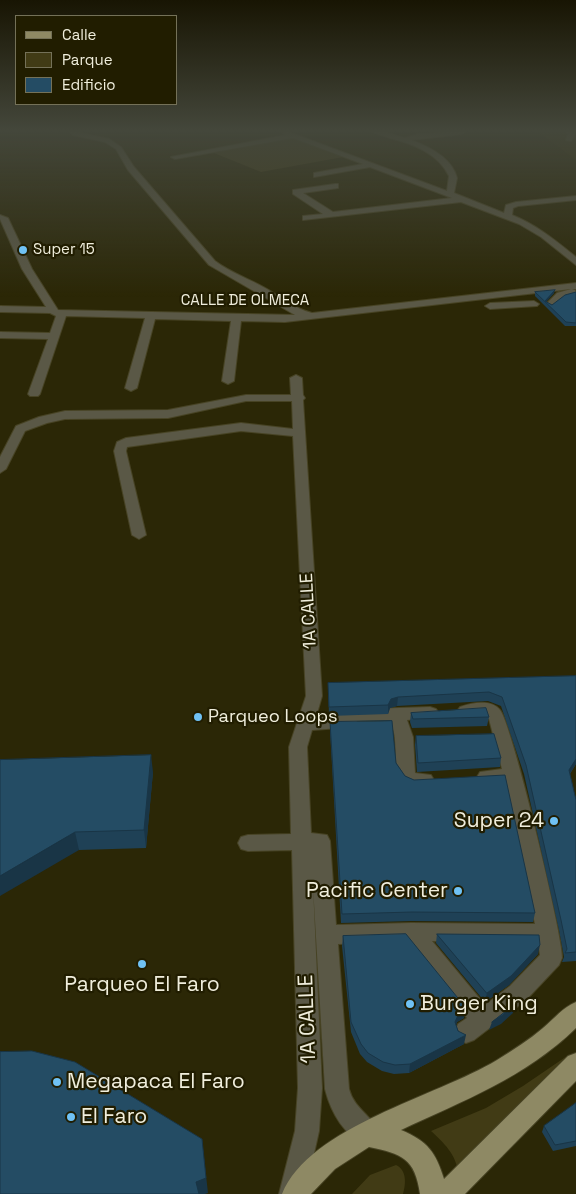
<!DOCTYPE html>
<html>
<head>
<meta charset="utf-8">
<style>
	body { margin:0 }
	#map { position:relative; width:576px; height:1194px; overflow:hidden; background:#2b2706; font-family:"Space Grotesk",sans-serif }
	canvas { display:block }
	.legend { position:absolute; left:15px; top:15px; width:162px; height:90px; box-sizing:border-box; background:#211d00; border:1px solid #747158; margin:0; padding:6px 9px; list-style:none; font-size:15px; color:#f0eedc }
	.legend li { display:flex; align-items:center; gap:10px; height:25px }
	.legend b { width:25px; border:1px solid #747158 }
</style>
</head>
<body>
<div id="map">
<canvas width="576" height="1194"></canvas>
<ul class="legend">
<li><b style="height:6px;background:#8e8964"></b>Calle</li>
<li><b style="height:14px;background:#413b15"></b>Parque</li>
<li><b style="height:14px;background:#244c64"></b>Edificio</li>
</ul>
</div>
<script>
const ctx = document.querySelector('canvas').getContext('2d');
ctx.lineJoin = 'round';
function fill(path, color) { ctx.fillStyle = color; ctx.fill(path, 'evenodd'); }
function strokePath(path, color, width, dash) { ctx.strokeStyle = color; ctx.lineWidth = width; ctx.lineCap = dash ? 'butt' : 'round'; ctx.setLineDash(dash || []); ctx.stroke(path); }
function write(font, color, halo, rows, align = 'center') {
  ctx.font = font + ' "Space Grotesk",sans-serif'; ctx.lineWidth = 4.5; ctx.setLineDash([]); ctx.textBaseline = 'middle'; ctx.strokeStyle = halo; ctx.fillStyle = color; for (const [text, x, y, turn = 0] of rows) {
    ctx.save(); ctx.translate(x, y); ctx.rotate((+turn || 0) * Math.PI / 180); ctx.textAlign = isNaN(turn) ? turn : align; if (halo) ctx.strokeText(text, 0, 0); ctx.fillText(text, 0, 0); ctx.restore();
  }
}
const built = new Path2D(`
	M535 130H576V160Z`);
const green = new Path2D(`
	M293 136 349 156 261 172 209 151Z
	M567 1056 458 1173C457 1155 443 1142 431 1131L486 1108 523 1086Z
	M396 1165C407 1170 406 1184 403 1194H352L370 1175Z`);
const minor = new Path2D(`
	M68 130 109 139 121 147 134 167 215 261C231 273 250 279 267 289 282 298 294 308 312 313L576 283V289H572L575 290 576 293 563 297 551 307 546 304 557 293 571 289 285 322 241 321 234 381 228 384 222 381 231 321 155 319 137 388 131 391 125 388 145 318 66 316 40 394 38 396H30L28 394 48 339 0 338V332L50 333 56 316 50 313 0 312V306L46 307 22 269 0 219V215L8 218 32 269 58 310 295 315 209 265 128 170 116 149 105 142 73 135Z
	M368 130H379L405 138 418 134 464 131 465 132 462 134 411 140C430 147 452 158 457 178L454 193 504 213 506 205 516 202 576 196V200L518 206 513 208 512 215C537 225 556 241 576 257V265L541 237 519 224 461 202 303 220V216L323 214 293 194V190L335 184H338V188L303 193 333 212 452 198 370 167 314 177V173L363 164 293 138 175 159 171 157 286 135 283 133 286 131 447 191 449 176C438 153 413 144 390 138 383 135 374 134 368 130Z
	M564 130H571L575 134 571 141 566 140 568 134Z
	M534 301 539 304 537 306 490 309 485 306 490 303Z
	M296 375 302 378 303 395 305 398 303 400 322 696 316 717H328L330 712 336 710 430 707 436 709 439 713 436 717 407 720 413 737 415 773 431 775 434 780 431 785C392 798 397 766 395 740 395 733 392 727 390 720L357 721 355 727 312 730 307 747 311 833 327 835 330 841 336 925 411 923 535 924 505 783 486 784 480 782 477 777 480 772 502 769 489 719 483 715 466 717 460 715 457 711 460 707C472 703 491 699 500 710 511 721 564 940 562 958 561 960 560 963 559 965L526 1000 474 1040 466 1043 458 1040 455 1032 458 1024 467 1018 406 942 338 944 349 1089C354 1109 373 1116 380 1134L377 1143 368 1146C345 1137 331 1113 325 1089L313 886 322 1088 319 1131 305 1194H279L295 1131 298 1088 292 850 248 851 241 849 238 843 241 837 248 835 291 834 289 747 306 696 293 436 241 431 127 447 126 451 146 535 139 539 132 535 114 451 117 442 126 438 241 423 293 429 292 401H246L168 418 65 419 47 423 25 431 6 469 0 473V457L16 426 39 417 65 411 168 410 246 395H291L290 378ZM432 941 538 942 540 955 510 986 485 1005Z`);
const major = new Path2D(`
	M576 1002V1028C526 1077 463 1101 401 1130 428 1141 436 1153 444 1179L568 1056 576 1053V1081L465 1194H420C415 1158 402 1154 369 1147L335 1169 311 1194H282C310 1126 436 1097 497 1060 513 1050 529 1040 543 1028 554 1019 563 1007 576 1002Z`);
const wall = new Path2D(`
	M535 292 554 293 546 302 552 305 576 292V326H565L535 296Z
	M576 676V764L570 774 576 800V961L562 962 564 957 559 930 524 774 501 706 488 701 397 706 390 708 388 714 329 716 328 683Z
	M411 713 489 717 487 726 412 728 410 722Z
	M330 722 396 763 405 776 414 780 535 913 533 922 411 921 341 923 330 731Z
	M416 736 501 758 500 767 417 772 415 745Z
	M0 760 153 772 146 848 79 850Z
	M437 934 538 954 509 985 485 1002 436 943Z
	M343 936 464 1018 457 1022 456 1025 464 1044 409 1073 394 1074 382 1071 367 1062 360 1054 351 1032 342 946Z
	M576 1103V1146L553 1151 542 1132 544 1126Z`);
const shadedWall = new Path2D(`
	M555 290 554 293 546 302 545 301Z
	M398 697 397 706 390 708 388 714V705L391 699Z
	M151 755 153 772 146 848 144 830Z
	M576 759V764L566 779 569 770Z
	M75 832 79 850 0 896V876Z
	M540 945 538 954 509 985 485 1002 487 993Z
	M515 1004 513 1013 501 1024 489 1030 492 1022Z
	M466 1008 464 1018 457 1022 453 1031 455 1022 459 1013Z
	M466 1035 464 1044 409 1073 410 1064Z
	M202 1139 208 1193 205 1194H198L196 1182Z`);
const building = new Path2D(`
	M555 290 545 301 552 305 565 295 576 292V323L566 322 535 292Z
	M576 676V759L569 770 576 800V952L565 953 567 949 561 920 526 765 502 697 489 692 398 697 391 699 388 705 329 707 328 683Z
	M486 708 489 717 413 719 411 713Z
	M392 721 396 763 405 776 414 780 505 775 535 913 412 912 342 914 330 722Z
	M494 734 501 758 418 763 416 736Z
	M151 755 144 830 75 832 0 876V760Z
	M406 934 466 1008 459 1013 455 1022 458 1031 466 1035 410 1064 395 1065 383 1062 368 1053 361 1044 351 1022 343 936Z
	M437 934 539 935 540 945 511 976 487 993Z
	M515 1004 503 1015 492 1022Z
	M32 1051 75 1062 202 1139 206 1178 196 1182 199 1194H0V1052Z
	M576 1103V1141L555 1145 544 1126Z`);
const markers = [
	[23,250,5,"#70c2f4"],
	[198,717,5,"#70c2f4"],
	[554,821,5,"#70c2f4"],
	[458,891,5,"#70c2f4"],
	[142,964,5,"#70c2f4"],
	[410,1004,5,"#70c2f4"],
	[57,1082,5,"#70c2f4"],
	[71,1117,5,"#70c2f4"]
];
const farPoinames = [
	["Super 15",33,250]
];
const farStreetnames = [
	["CALLE DE OLMECA",245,301]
];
const streetNames = [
	["1A CALLE",309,611,-93]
];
const poiNames = [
	["Parqueo Loops",208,717]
];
const nearPoinames = [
	["Super 24",544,821,"right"],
	["Pacific Center",448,891,"right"],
	["Parqueo El Faro",142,985,"center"],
	["Burger King",420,1004],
	["Megapaca El Faro",67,1082],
	["El Faro",81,1117]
];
const nearStreetnames = [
	["1A CALLE",308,1019,-92]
];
fill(built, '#322c02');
fill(green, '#413b15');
strokePath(minor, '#474324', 2);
strokePath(major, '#474324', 2);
fill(minor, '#5a5846');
fill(major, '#8e8964');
fill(wall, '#1f4156');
fill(shadedWall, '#193546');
fill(building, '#244c64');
strokePath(building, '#193546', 1);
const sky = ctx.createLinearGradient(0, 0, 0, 297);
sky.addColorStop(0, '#181503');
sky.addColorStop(0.44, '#44473b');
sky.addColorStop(1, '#44473b00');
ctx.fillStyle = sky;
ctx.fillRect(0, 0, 576, 297);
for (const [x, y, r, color] of markers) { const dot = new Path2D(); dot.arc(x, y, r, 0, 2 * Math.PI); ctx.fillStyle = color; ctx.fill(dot); strokePath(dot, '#211d00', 2); }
write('15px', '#f0eedc', '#211d00', farPoinames, 'left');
write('15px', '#f0eedc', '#211d00', farStreetnames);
write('18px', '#f0eedc', '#211d00', streetNames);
write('18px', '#f0eedc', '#211d00', poiNames, 'left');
write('21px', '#f0eedc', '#211d00', nearPoinames, 'left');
write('21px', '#f0eedc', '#211d00', nearStreetnames);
</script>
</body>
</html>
